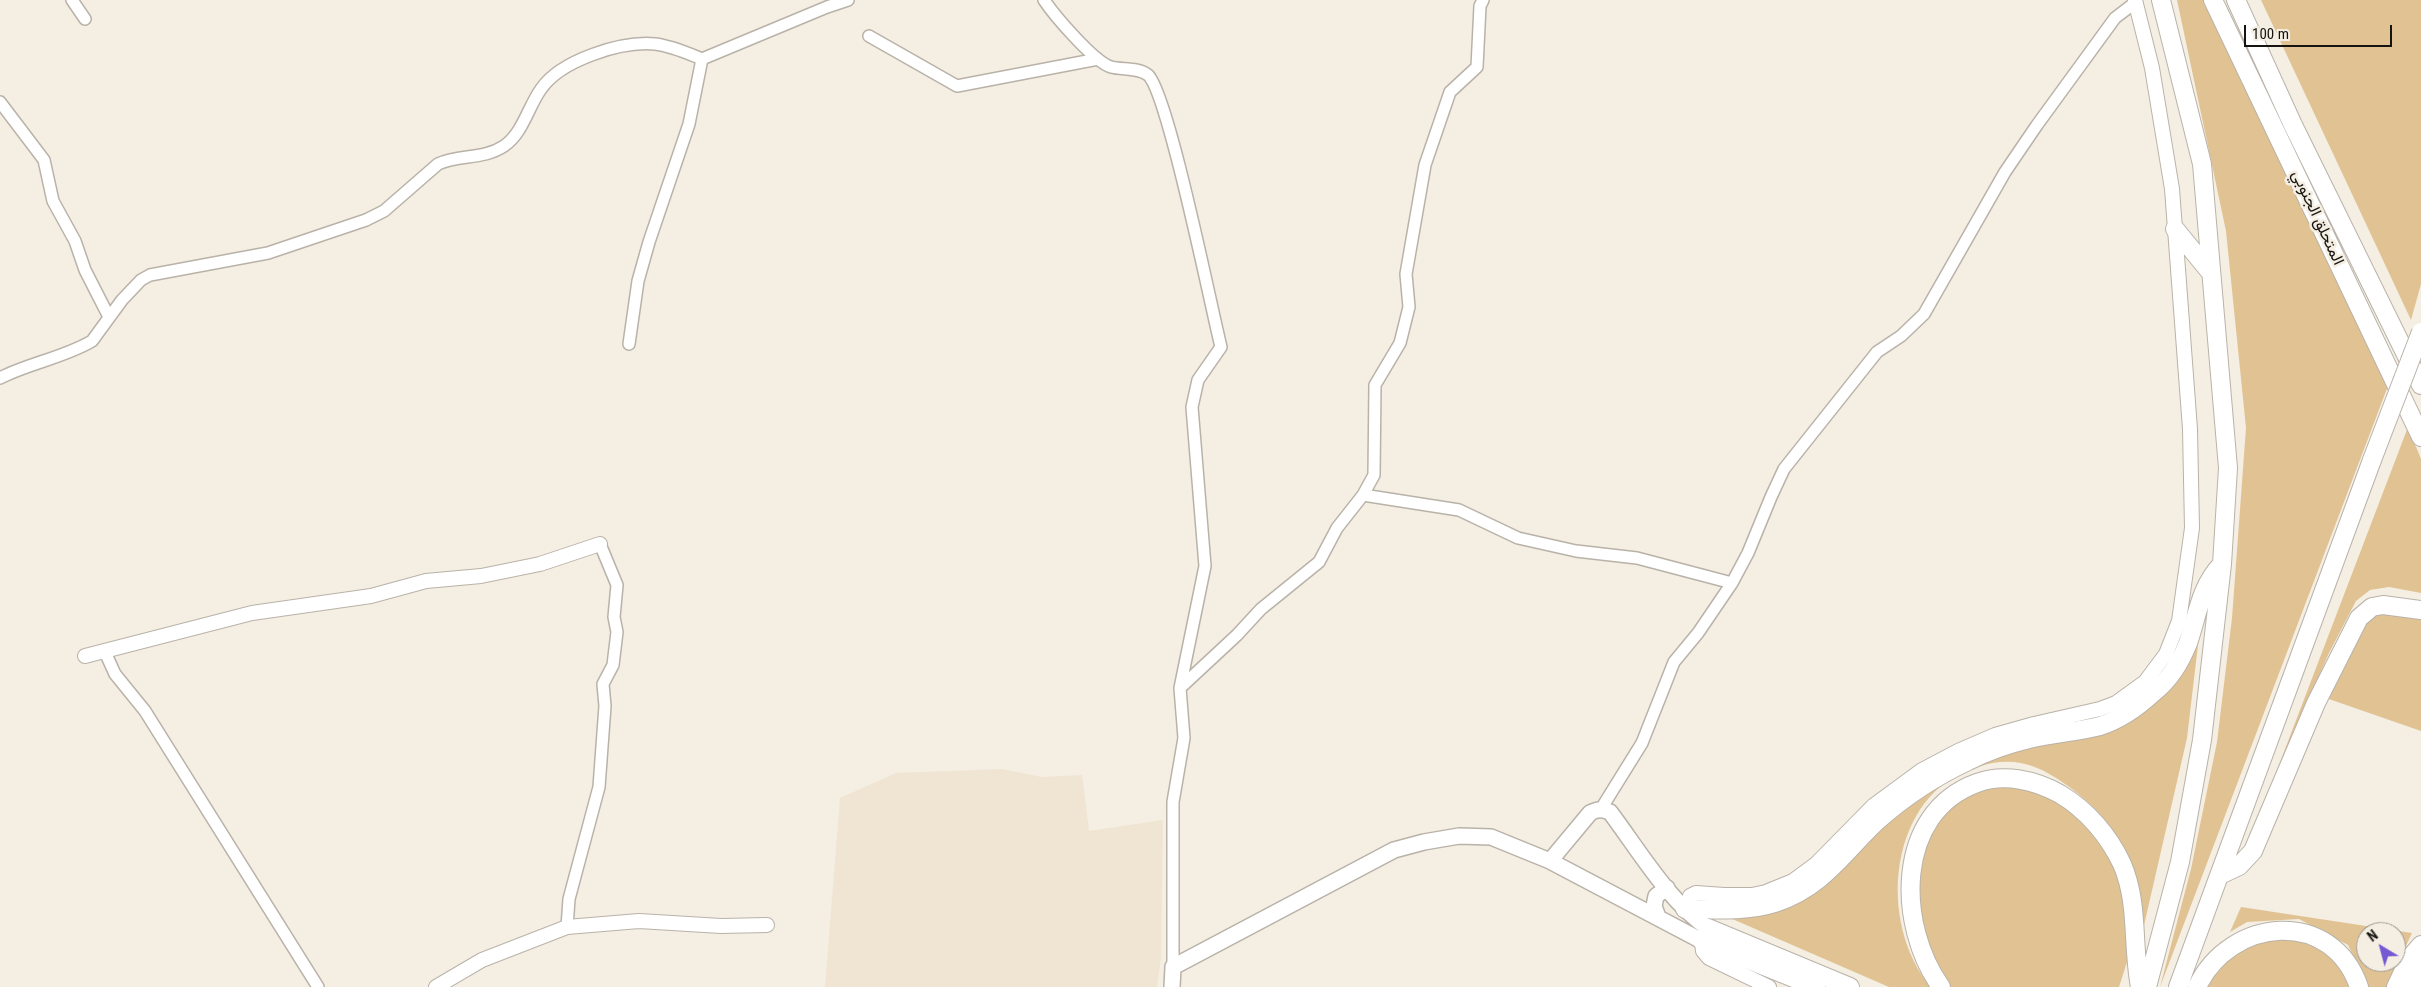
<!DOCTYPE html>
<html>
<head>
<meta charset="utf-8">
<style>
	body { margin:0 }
	#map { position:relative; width:2421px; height:987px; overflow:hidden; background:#f4eee3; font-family:"Roboto Condensed",sans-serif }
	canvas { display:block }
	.north { position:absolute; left:2356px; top:922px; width:50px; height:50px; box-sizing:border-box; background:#f4eee3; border:1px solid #9b978f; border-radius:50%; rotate:323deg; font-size:14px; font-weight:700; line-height:20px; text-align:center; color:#161410 }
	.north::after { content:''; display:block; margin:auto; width:18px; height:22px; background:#7559d3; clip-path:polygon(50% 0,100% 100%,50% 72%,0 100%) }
	.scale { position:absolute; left:2244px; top:25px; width:148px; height:22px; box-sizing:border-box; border:2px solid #161410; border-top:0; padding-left:6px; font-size:15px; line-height:18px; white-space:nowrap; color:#161410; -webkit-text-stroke:4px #f4eee3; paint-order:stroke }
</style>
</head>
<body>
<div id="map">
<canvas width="2421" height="987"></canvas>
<div class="north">N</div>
<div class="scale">100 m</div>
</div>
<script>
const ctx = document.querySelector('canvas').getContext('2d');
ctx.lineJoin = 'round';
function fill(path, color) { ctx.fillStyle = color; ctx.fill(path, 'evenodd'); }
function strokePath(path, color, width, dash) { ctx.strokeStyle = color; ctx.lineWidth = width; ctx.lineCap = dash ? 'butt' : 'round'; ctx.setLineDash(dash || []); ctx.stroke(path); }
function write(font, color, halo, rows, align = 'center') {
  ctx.font = font + ' "Roboto Condensed",Vazirmatn,sans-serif'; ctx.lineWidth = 5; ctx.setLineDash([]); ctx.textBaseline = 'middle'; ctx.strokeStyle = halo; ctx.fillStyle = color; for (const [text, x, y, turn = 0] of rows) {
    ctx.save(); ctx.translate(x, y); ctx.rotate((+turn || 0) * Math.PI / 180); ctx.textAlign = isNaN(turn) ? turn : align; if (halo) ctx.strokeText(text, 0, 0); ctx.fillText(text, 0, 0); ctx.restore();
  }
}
const built = new Path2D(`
	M1002 769 1042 777 1082 775 1089 831 1163 820 1161 957 1157 987H825L840 798 896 773Z`);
const green = new Path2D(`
	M2177 0H2204L2388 386 2160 987 2191 869 2217 742 2232 618 2246 428 2226 231Z
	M2261 0H2421V284L2411 320Z
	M2408 427 2421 459V593L2389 587 2370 590 2356 601 2329 653 2274 778Z
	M2377 606 2421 611V731L2326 698 2343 657Z
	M2200 628 2187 738 2142 934C2136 911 2130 888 2123 864 2121 855 2120 844 2115 835 2104 815 2084 797 2065 784 2035 763 2012 756 1977 767 1888 793 1876 923 1931 987H1889L1707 908 1755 909 1962 762 2137 710Z
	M2021 779 2087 821 2119 872 2126 899 2128 959 2119 987H1948L1919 930 1920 844 1956 792Z
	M2241 907 2412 933 2387 987H2368L2348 945 2299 919 2247 922 2230 932ZM2366 932H2396V962H2366Z
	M2296 933 2335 956 2352 987H2203L2212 965 2251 938Z`);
const minor = new Path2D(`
	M72 0 85 19
	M1044 0C1054 15 1094 62 1111 67 1122 70 1138 67 1148 75 1168 93 1211 307 1221 347L1198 380 1192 407 1205 566 1180 688 1184 738 1173 802V967
	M869 36 957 86 1098 59
	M0 102 44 160 53 201 75 241 85 270 109 317
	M629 344 638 281 649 242 689 124 702 59
	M0 378C29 363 63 358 92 341L122 300 141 280 150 275 268 253 366 220 384 211 438 164C459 154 483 160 504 146 523 133 528 107 541 89 561 60 621 41 655 44 672 46 687 53 702 59L827 7 848 0
	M1363 495 1459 510 1518 538 1576 551 1637 558 1732 583
	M105 652 115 674 145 711 318 987
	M1180 688 1237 635 1261 609 1319 562 1337 528 1363 495 1374 475 1375 385 1400 343 1409 307 1406 274 1425 165 1450 92 1477 67 1480 6 1483 0
	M1601 809 1642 743 1674 662 1698 633 1732 583 1748 553 1771 497 1784 469 1877 352 1901 336 1924 314 2005 172 2037 125 2115 18 2136 2
	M567 927 569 899 599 787 605 706 603 684 613 665 617 632 614 617 617 585 600 544`);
const tertiary = new Path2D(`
	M85 656 252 613 371 596 426 581 481 576 540 564 600 544
	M1685 909 1690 896 1696 893 1724 895H1752L1766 892 1793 881 1816 864 1873 806 1922 770 1958 751 1995 735 2034 724 2100 709 2116 703 2145 682 2166 654 2179 621 2192 528 2190 429 2172 189 2152 68 2135 0
	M1702 941 1703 951 1709 958 1769 987
	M436 987 482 960 567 927 639 921 721 926 767 925`);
const secondary = new Path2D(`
	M1550 861 1590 813C1597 809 1602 809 1610 812 1638 849 1669 902 1708 928
	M1658 917 1654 906 1656 896 1667 888
	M1172 987 1173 967 1394 850 1424 842 1459 836 1491 837 1550 861 1702 941`);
const primary = new Path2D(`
	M2413 987 2421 966`);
const trunk = new Path2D(`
	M2213 0 2421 437
	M2236 0 2293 125 2421 385
	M2175 229 2211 273
	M2220 875 2239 866 2253 851 2316 703 2359 618 2372 607 2383 605 2421 610
	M1685 909C1716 909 1746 912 1775 903 1823 887 1843 853 1877 821 1904 797 1936 776 1968 761 1988 751 2008 744 2029 739 2052 733 2077 732 2100 726 2119 720 2139 706 2154 692 2169 680 2181 661 2188 643 2198 614 2200 587 2222 564
	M1708 928 1850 987
	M1702 941 1816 987
	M1941 987C1897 926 1894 813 1977 783 2004 773 2035 780 2060 794 2087 810 2109 836 2122 864 2139 903 2132 946 2140 987
	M2147 987 2180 862 2202 740 2222 564 2228 468 2202 164 2161 0
	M2178 987 2372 460
	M2197 987C2230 917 2332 907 2359 987
	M2396 987 2409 959 2421 945`);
const trunkBridge = new Path2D(`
	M2372 460 2421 332`);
const streetNames = [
	["المتحلق الجنوبي",2317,218,65]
];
fill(built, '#f0e5d3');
fill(green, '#e1c393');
strokePath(minor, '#b9b2a8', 14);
strokePath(tertiary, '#b9b2a8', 16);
strokePath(secondary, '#b9b2a8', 18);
strokePath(primary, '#b9b2a8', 20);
strokePath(trunk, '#b9b2a8', 20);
strokePath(minor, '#fff', 11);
strokePath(tertiary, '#fff', 14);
strokePath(secondary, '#fff', 15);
strokePath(primary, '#fff', 18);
strokePath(trunk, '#fff', 18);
strokePath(trunkBridge, '#b9b2a8', 20, []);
strokePath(trunkBridge, '#fff', 18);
write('16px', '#161410', '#f4eee3', streetNames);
</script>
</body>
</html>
